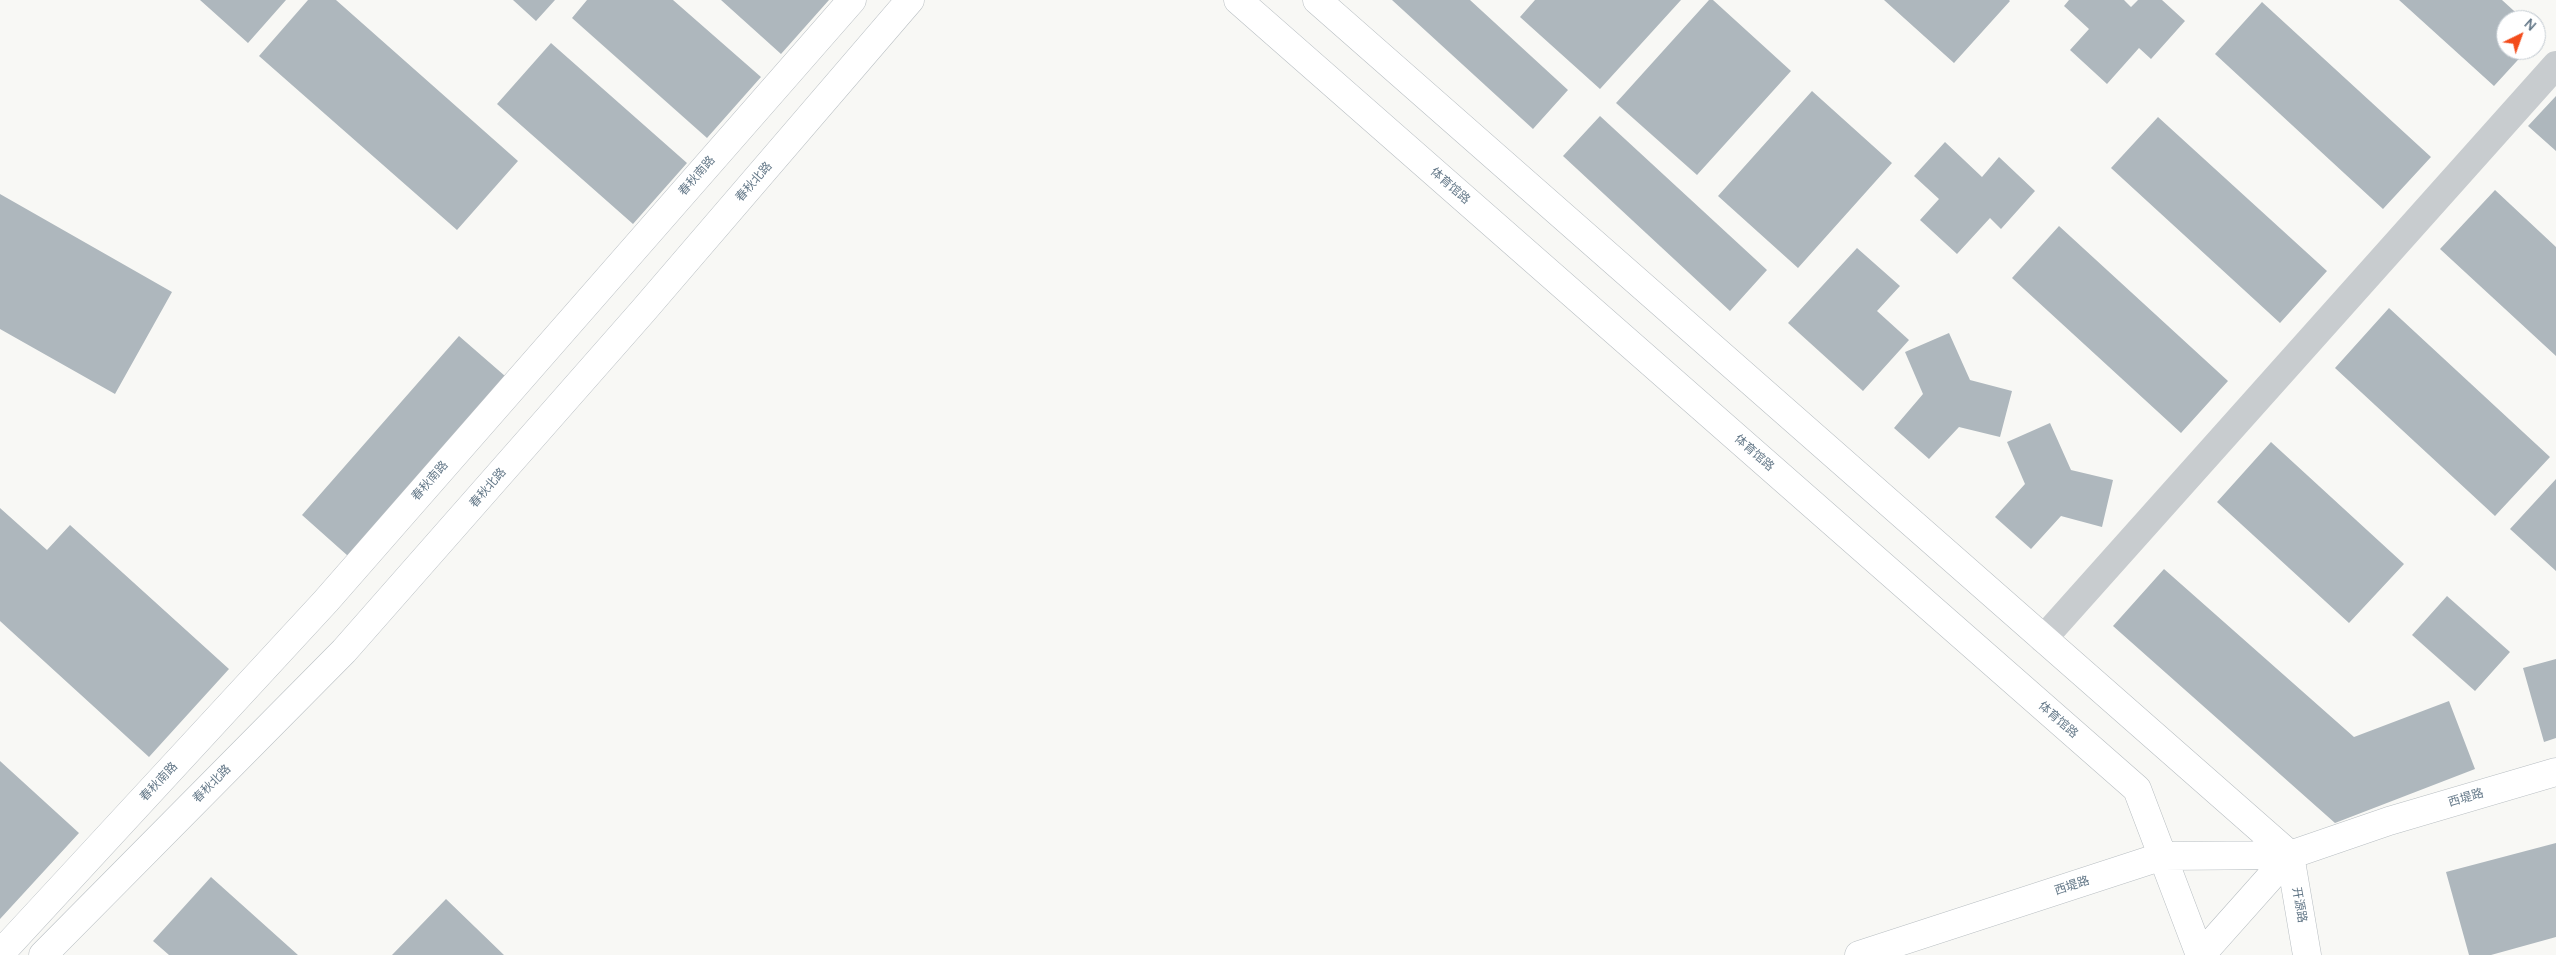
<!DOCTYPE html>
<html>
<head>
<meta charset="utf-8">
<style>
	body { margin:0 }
	#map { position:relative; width:2556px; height:955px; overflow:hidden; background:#f8f8f5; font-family:Manrope,sans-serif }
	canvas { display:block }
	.north { position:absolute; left:2496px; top:10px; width:50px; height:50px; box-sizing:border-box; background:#fff; border:1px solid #c1c9d0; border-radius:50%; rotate:42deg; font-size:14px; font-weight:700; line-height:20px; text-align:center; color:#657989 }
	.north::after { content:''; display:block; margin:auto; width:18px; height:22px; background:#f34c1b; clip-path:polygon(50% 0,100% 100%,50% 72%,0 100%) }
</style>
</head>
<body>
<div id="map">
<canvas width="2556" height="955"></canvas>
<div class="north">N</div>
</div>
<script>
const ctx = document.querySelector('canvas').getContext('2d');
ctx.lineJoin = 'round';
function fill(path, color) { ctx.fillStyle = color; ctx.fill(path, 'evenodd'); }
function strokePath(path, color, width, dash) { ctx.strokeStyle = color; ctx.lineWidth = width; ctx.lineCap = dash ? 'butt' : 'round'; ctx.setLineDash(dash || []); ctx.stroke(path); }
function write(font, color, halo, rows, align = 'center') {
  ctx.font = font + ' Manrope,"Noto Sans SC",sans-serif'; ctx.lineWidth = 5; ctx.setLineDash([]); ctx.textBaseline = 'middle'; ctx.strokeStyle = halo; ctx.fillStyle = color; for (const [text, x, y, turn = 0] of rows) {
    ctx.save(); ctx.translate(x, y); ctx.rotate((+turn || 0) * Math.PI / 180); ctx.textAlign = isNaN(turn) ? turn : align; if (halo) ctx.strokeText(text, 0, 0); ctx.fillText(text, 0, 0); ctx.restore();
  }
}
const building = new Path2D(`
	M200 0H286L248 43Z
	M308 0H336L518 161 457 230 259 56Z
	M513 0H555L536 21Z
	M587 0H673L761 77 707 138 572 18Z
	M721 0H829L781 54Z
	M1392 0H1470L1568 90 1533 129Z
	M1535 0H1681L1600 89 1520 17Z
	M1709 0H1713L1791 71 1697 175 1616 103Z
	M1884 0H2009L2010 1 1954 63Z
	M2069 0H2124L2131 7 2138 0H2162L2185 21 2151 59 2139 48 2107 84 2070 50 2089 29 2064 6Z
	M2399 0H2502L2524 20H2506V50H2527L2494 86Z
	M2262 2 2431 157 2383 209 2215 54Z
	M551 43 687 163 633 224 497 104Z
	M1812 91 1892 163 1798 268 1718 196Z
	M2556 96V151L2528 126Z
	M1600 116 1767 270 1730 311 1563 156Z
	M2158 117 2327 271 2280 323 2111 168Z
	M1945 142 1982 177 1999 157 2035 191 2001 229 1990 218 1957 254 1920 220 1939 199 1914 176Z
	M2495 190 2556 247V356L2440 249Z
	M0 194 172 292 115 394 0 329Z
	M2059 226 2228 381 2181 433 2012 278Z
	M1857 248 1900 286 1877 311 1909 340 1863 391 1788 323Z
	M2389 308 2550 457 2495 516 2335 368Z
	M1949 333 1970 380 2012 391 2000 437 1959 427 1929 459 1894 428 1923 394 1905 352Z
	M459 336 505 376 348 556 302 515Z
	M2050 423 2071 470 2113 480 2102 527 2061 516 2031 549 1995 517 2025 484 2007 442Z
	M2271 442 2404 564 2349 623 2217 502Z
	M2556 479V571L2510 529Z
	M0 508 47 550 70 525 229 669 149 757 0 621Z
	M2164 569 2354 737 2449 701 2475 769 2335 823 2113 626Z
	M2447 596 2510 652 2475 691 2412 635Z
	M2556 659V738L2544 742 2523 668Z
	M0 761 79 833 0 919Z
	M2556 843V937L2491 955H2469L2446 872Z
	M211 877 298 955H169L153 941Z
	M446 899 504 955H392Z`);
const street = new Path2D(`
	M2043 639 2556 65`);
const secondary = new Path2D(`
	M1238 0 2137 789 2200 955
	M1317 0 2290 855
	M2290 855 2307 955
	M0 954 326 601 852 0
	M43 955 344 651 643 311 910 0
	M1859 955 2163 856 2290 855 2389 821 2556 772
	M2201 955 2290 855`);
const streetNames = [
	["春秋南路",697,176,-49],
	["春秋北路",754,182,-49],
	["体育馆路",1450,186,41],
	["体育馆路",1754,453,41],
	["春秋南路",430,481,-49],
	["春秋北路",488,488,-49],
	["体育馆路",2058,720,41],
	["春秋南路",159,782,-47],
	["春秋北路",212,784,-45],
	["西堤路",2466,798,-16],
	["西堤路",2072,886,-18],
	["开源路",2299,905,80]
];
fill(building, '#aeb7bd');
strokePath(secondary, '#b8bec2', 29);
strokePath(street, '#c8cccf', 28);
strokePath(secondary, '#fff', 28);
write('12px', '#657989', '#fff', streetNames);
</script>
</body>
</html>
